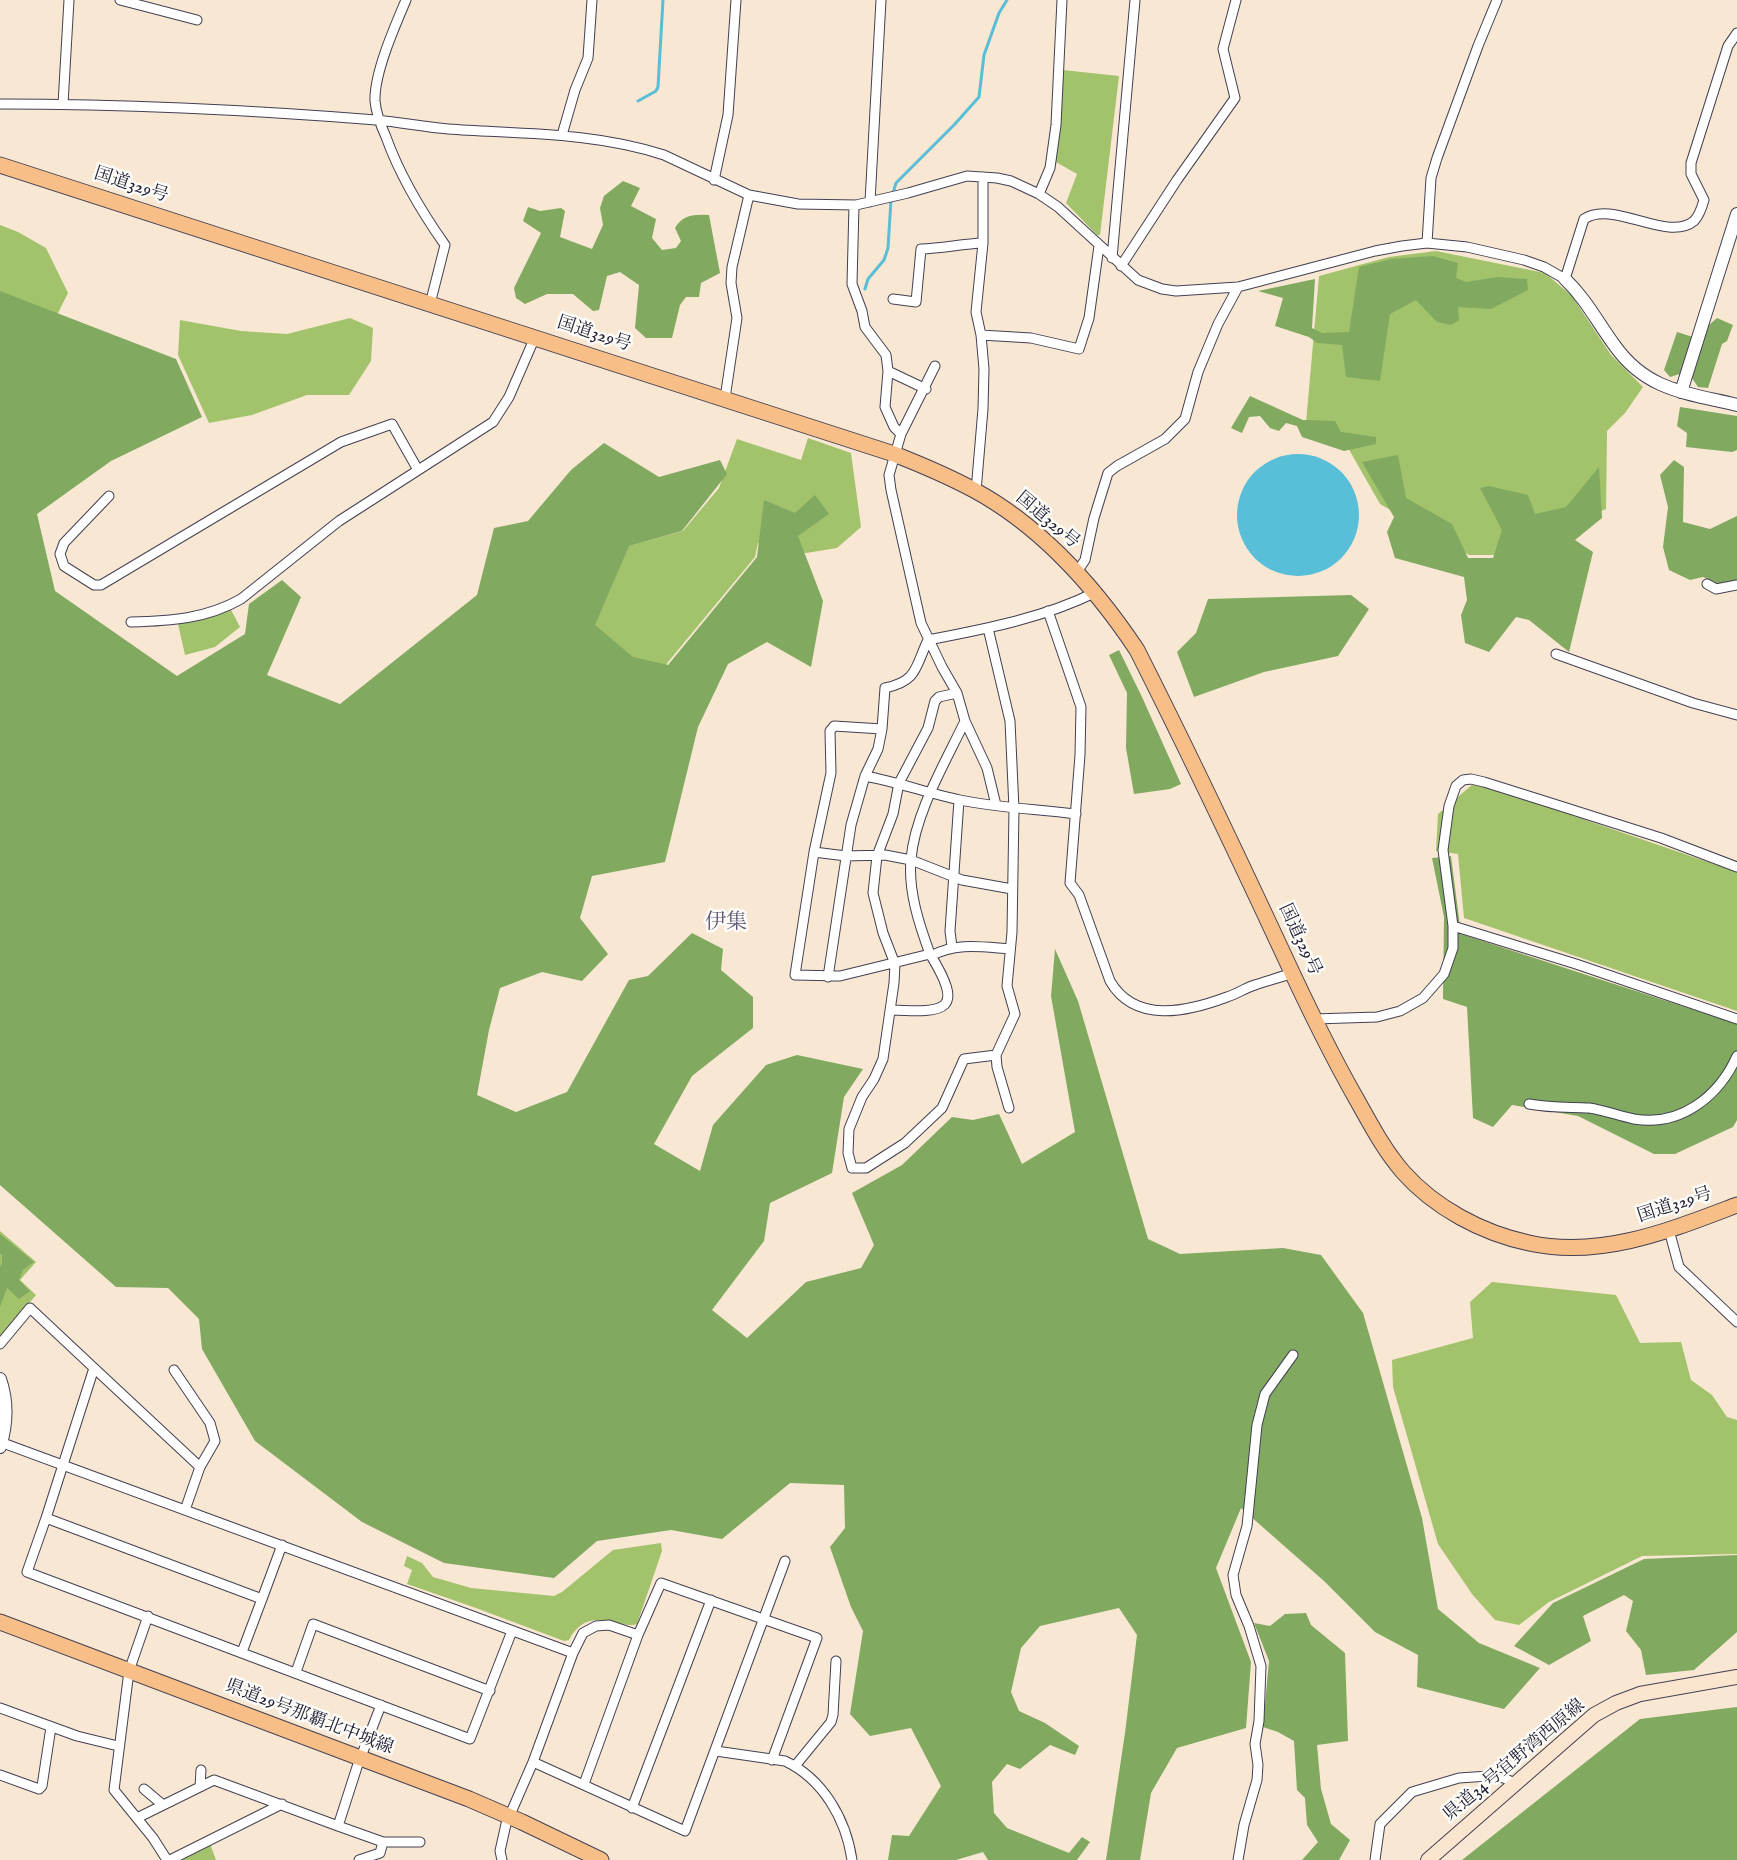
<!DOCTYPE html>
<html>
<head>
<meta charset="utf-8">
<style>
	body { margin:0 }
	canvas { display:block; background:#f8e7d3 }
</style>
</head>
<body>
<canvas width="1737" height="1860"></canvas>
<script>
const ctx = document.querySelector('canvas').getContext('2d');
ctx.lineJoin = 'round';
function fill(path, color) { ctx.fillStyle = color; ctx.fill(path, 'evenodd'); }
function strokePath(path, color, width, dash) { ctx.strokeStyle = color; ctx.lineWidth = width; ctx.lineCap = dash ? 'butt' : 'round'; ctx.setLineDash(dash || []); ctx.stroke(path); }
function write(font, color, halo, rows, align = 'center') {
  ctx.font = font + ' "IM FELL English","Noto Serif JP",serif'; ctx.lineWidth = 5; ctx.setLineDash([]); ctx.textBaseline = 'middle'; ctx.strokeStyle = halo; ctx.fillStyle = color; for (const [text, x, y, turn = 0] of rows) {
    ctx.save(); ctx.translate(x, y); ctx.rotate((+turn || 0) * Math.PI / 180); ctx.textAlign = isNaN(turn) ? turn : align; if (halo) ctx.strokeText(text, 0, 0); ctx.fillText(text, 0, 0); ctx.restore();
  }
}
const green = new Path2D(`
	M1063 70 1119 76 1100 235H1097L1066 203 1077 174 1056 162Z
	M0 225 18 232 46 248 68 293 55 319 0 297Z
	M1436 251 1545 273 1572 296 1611 355 1643 387 1625 413 1607 431 1606 509 1500 555H1469L1380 504 1347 446 1305 434 1319 276 1389 257Z
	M350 318 373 328 371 361 349 395H307L252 415 209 423 178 355 180 320 241 331 287 334Z
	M808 438 851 453 861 527 837 548 806 553 758 543 755 557 668 662 633 727 571 597 599 554 683 531 719 488 737 439 801 460Z
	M230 608 240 627 215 647 185 655 178 624Z
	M1473 784 1519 797 1737 872V1011L1464 918 1458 854 1436 851 1438 814Z
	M0 1231 36 1262 20 1280 36 1295 0 1337Z
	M1492 1282 1616 1295 1640 1343 1681 1342 1691 1380 1712 1395 1727 1417 1737 1420V1554L1642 1556 1549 1602 1519 1625 1495 1620 1472 1594 1438 1544 1393 1387 1392 1360 1473 1338 1470 1302Z
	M661 1543 662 1551 637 1624C628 1627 622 1623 613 1622 592 1617 579 1621 569 1640L564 1641 476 1608 407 1584 412 1570 404 1566 407 1556 422 1563 433 1577 471 1588 554 1596 562 1592 613 1550Z
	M209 1841 216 1860H170Z`);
const forest = new Path2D(`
	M623 181 640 188 631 206 656 219 652 238 662 250 676 248 681 241 675 228C682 215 695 214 709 215L720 273 701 283 699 297H686L680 305 672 338H646L635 328 639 285 620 272 607 276 599 310 593 311 573 294H547L525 304 516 298 514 288 541 233 523 221 528 207 540 211 561 208 565 211 560 237 592 249 603 225 600 208 604 196Z
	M1433 256 1458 263 1456 278 1466 282 1497 277 1527 279 1528 290 1491 309 1458 307 1459 320 1451 325 1437 322 1416 300 1390 314 1380 381 1346 377 1342 345 1317 343 1309 337 1275 326 1283 298 1258 291 1315 279 1312 328 1322 333 1349 332 1359 267 1391 259Z
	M0 291 176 359 202 417 111 461 37 514 55 591 177 676 245 634 249 604 282 580 301 597 267 675 340 704 477 595 494 528 528 521 571 470 604 443 659 477 720 460 727 474 682 531 629 546 595 625 633 657 668 665 757 557 764 500 795 513 815 495 829 514 798 536 823 601 811 667 767 642 728 664 698 727 665 862 592 876 580 918 608 954 582 981 542 972 500 988 489 1030 477 1095 516 1112 567 1092 629 980 648 976 692 933 723 949 721 970 753 997V1028L692 1076 654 1144 700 1171 713 1125 766 1065 797 1055 863 1069 844 1097 832 1173 770 1203 764 1241 712 1310 747 1338 806 1282 861 1268 874 1245 852 1193 902 1165 952 1117 973 1120 999 1114 1022 1164 1075 1132 1051 996 1055 949 1078 1001 1148 1239 1180 1254 1283 1248 1321 1255 1363 1313 1422 1518 1438 1609 1479 1643 1540 1668 1504 1709 1417 1687 1418 1655 1375 1632 1324 1581 1241 1508 1216 1568 1251 1662 1246 1728 1177 1748 1151 1793 1140 1860H1106L1125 1733 1137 1635 1119 1608 1040 1626 1021 1648 1011 1692 1019 1711 1045 1723 1079 1746 1075 1755 1050 1745 1020 1769 1007 1764 992 1782 994 1813 1007 1828 1069 1853 1082 1837 1090 1842 1077 1860H988L983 1852 956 1860H888L892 1835 909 1836 941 1786 911 1728 870 1736 850 1714 863 1631 851 1607 830 1547 845 1528 844 1485 790 1483 722 1539 671 1530 597 1541 554 1578 444 1563 362 1522 255 1441 202 1349 199 1319 168 1288 116 1287 0 1185Z
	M1717 318 1733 325 1727 341 1722 344 1708 388 1698 387 1690 375 1709 325Z
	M1677 332 1693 337 1683 373 1670 377 1664 370Z
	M1250 396 1303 420 1335 421 1341 432 1376 437V444L1344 451 1302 437 1297 426 1286 423 1279 431 1270 428 1260 416 1249 417 1242 433 1231 428Z
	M1680 407 1737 416V450L1732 452 1686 447 1687 433 1677 426Z
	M1398 455 1406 498 1452 524 1468 558H1493L1502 530 1480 488 1489 486 1528 495 1535 514 1566 507 1599 467 1602 518 1575 540 1593 552 1569 652 1529 620 1516 617 1489 652 1465 643 1461 615 1467 600 1464 577 1395 558 1387 532 1394 517 1362 462Z
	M1674 460 1684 467 1683 522 1710 529 1737 516V580L1719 585 1703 577 1690 580 1669 570 1663 547 1668 507 1660 475Z
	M1351 595 1369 609 1338 656 1264 672 1194 697 1177 652 1196 633 1208 599Z
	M1119 650 1142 697 1181 784 1170 789 1134 794 1126 748 1127 693 1109 655Z
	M1451 856 1461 934 1737 1024V1120L1733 1127 1675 1154H1654L1578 1116 1512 1105 1493 1127 1473 1118 1467 1007 1443 999 1444 917 1432 858Z
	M0 1234 34 1262 23 1270 19 1280 30 1291 19 1299 7 1288 0 1307V1267L2 1263V1255L0 1254Z
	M1737 1555V1632L1694 1670 1646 1675 1641 1650 1626 1631 1633 1601 1624 1595 1583 1616 1591 1641 1549 1665 1514 1646 1553 1603 1644 1559Z
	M1306 1613 1311 1625 1345 1653 1348 1741 1317 1745 1321 1789 1331 1824 1350 1840 1339 1860H1302L1318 1842 1307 1825 1305 1798 1297 1790 1294 1741 1278 1732 1263 1727 1269 1661 1254 1623 1270 1626 1285 1614Z
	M1737 1707V1860H1462L1640 1719Z`);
const water = new Path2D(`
	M1237 515a61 61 0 1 1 122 0a61 61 0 1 1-122 0Z`);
const stream = new Path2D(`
	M638 101 656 91 658 87 663 0
	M893 193 896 183 954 125 979 97 984 55 999 13 1007 0
	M865 289 868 279 884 260 888 248 891 200`);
const minor = new Path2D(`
	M120 0 197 20
	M406 0C395 26 374 73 375 101 376 113 381 126 386 137 400 176 421 211 445 245L430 304
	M0 104C126 104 251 110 376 120 400 122 424 127 448 129 520 134 594 132 664 155L749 195 798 204 856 205 908 193 967 176 997 178 1011 181 1039 194 1058 207 1138 280 1162 289 1176 291 1238 287 1375 251 1402 246 1427 243 1467 247 1524 260 1544 267 1565 279 1584 219C1613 199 1667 243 1694 221 1699 216 1702 207 1704 200L1691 174V163L1728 46 1737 33
	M63 104 69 0
	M562 135 575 90 588 58 592 0
	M714 180 728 115 736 0
	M1039 194 1050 168 1056 125 1062 0
	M870 202 881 0
	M854 205 852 284 862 311 865 327 886 355 888 371 885 407 894 427 901 434
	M1427 243 1431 178 1437 158 1478 46 1497 0
	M1112 258 1135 0
	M1121 266 1177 180 1235 98 1223 49 1236 0
	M893 299 916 302 921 249C943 248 962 244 983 243
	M981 335 1031 338 1079 349 1089 318 1099 246
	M935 366 901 434 889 475 891 490 921 623 942 667 957 693 965 721 987 768 996 805
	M888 371 926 389
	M725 398 737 318 731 283 732 267 749 195
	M976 491 983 409 984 369 981 335 976 312 983 243V177
	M109 496 64 543 60 554 64 566 94 585H101L341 442 392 424 418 470
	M1077 572 1085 560 1094 518 1108 473 1117 466 1165 439 1185 419 1198 372 1218 324 1238 287
	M1707 584 1716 589 1737 585
	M1048 611 1081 707 1080 755 1070 883 1079 895 1110 981C1135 1024 1187 1012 1227 997 1236 994 1244 989 1252 986 1266 981 1279 978 1292 973
	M131 622C170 621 206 619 241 599L339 521 493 422 509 397 535 337
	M928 640C985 629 1044 618 1096 592
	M1556 654 1693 703 1737 715
	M957 693 939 697 935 701 928 728 899 783 893 814 877 856 873 893 883 933 895 964 894 983 883 1059 874 1079 862 1097 849 1129 848 1153 852 1168H866L905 1143 942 1108 964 1059 996 1055 1015 1014 1007 986 1012 932 1014 809 1010 721 988 628
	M882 729 834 726 830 731 831 773 814 852 795 975 840 976 930 954C919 924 908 891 911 859 915 813 945 763 965 721
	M865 776C897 782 928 793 960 800 999 808 1037 809 1076 814
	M814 852 846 856 885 855 911 860 962 880 1012 889
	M1453 926 1576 964 1737 1019
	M952 947 950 931 959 800
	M931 956C956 942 982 947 1010 949
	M828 977 851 825 865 776 878 749 882 729 885 688C918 681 915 667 928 640
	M891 1010C947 1013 965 1011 930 954
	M1314 1019 1377 1017 1400 1011 1423 998 1444 974 1453 948V926L1443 850 1449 806 1456 786 1463 780 1471 779 1484 782 1554 804 1661 838 1737 867
	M996 1055 997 1067 1009 1108
	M1529 1104C1551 1108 1567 1107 1589 1108 1604 1110 1619 1116 1634 1119 1681 1127 1719 1096 1737 1056
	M1669 1230 1679 1267 1737 1322
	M0 1344 30 1308 94 1368
	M174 1370 210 1423 215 1441 200 1467
	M0 1442 573 1653
	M185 1510 200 1467 94 1368 46 1518 262 1599 282 1545
	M46 1518 27 1572 470 1739 512 1631
	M148 1616 129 1671 114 1790 153 1838 167 1860
	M242 1652 262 1599
	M296 1672 313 1624 490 1691
	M381 1705 357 1767 338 1826 383 1842
	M0 1708 77 1736 118 1746
	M716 1751 785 1761C823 1779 846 1819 852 1860
	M533 1762 685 1831 785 1561
	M795 1766 831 1722 833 1715 836 1661
	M0 1775 39 1789 42 1786 51 1727
	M584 1784 638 1635 661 1583 817 1638 772 1760
	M200 1787 201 1770
	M144 1789 163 1805
	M632 1808 711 1600
	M137 1818 214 1780 338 1826
	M170 1860 282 1804
	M359 1860 380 1853 383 1842H420
	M502 1860 500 1851 506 1824 533 1762 573 1653 583 1633 596 1626 609 1625 638 1635
	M1238 1860 1244 1825 1257 1780 1258 1765 1255 1744 1259 1721 1261 1666 1249 1626 1236 1595 1233 1575 1247 1526 1257 1425 1265 1394 1293 1355
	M1375 1860 1380 1824 1412 1792 1459 1778 1489 1776 1504 1778 1516 1784`);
const tertiary = new Path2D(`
	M1565 279C1586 299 1598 323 1615 346 1647 391 1688 393 1737 405
	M1681 392 1737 214
	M0 1379C8 1402 7 1424 0 1447`);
const secondary = new Path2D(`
	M1428 1860 1594 1715 1616 1703 1640 1694 1737 1677`);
const primary = new Path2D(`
	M0 1622 469 1799 522 1822 601 1860`);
const trunk = new Path2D(`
	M0 165 894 454C922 465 948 476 974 490 1042 527 1095 587 1137 650 1187 749 1235 850 1282 951 1305 1001 1329 1051 1357 1100 1371 1125 1384 1150 1403 1172 1435 1208 1482 1233 1529 1243 1601 1259 1671 1230 1737 1205`);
const streetNames = [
	["国道329号",131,186,18],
	["国道329号",594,335,18],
	["国道329号",1047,521,40],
	["国道329号",1299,940,65],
	["国道329号",1675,1206,-18],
	["県道29号那覇北中城線",309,1718,21],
	["県道34号宜野湾西原線",1515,1761,-40]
];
const quarterNames = [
	["伊集",726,924]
];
fill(green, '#a2c36c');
fill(forest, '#81a960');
fill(water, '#59bed7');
strokePath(stream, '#59bed7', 3);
strokePath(minor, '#424052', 11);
strokePath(tertiary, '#424052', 14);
strokePath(secondary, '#424052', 16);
strokePath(primary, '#424052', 17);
strokePath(trunk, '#424052', 17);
strokePath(minor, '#fff', 9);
strokePath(tertiary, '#fff', 12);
strokePath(secondary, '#fce5cf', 14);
strokePath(primary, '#f7be87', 15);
strokePath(trunk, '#f7be87', 15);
write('18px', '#22223b', '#fdfcf7', streetNames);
write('21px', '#5e5678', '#fdfcf7', quarterNames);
</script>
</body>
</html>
